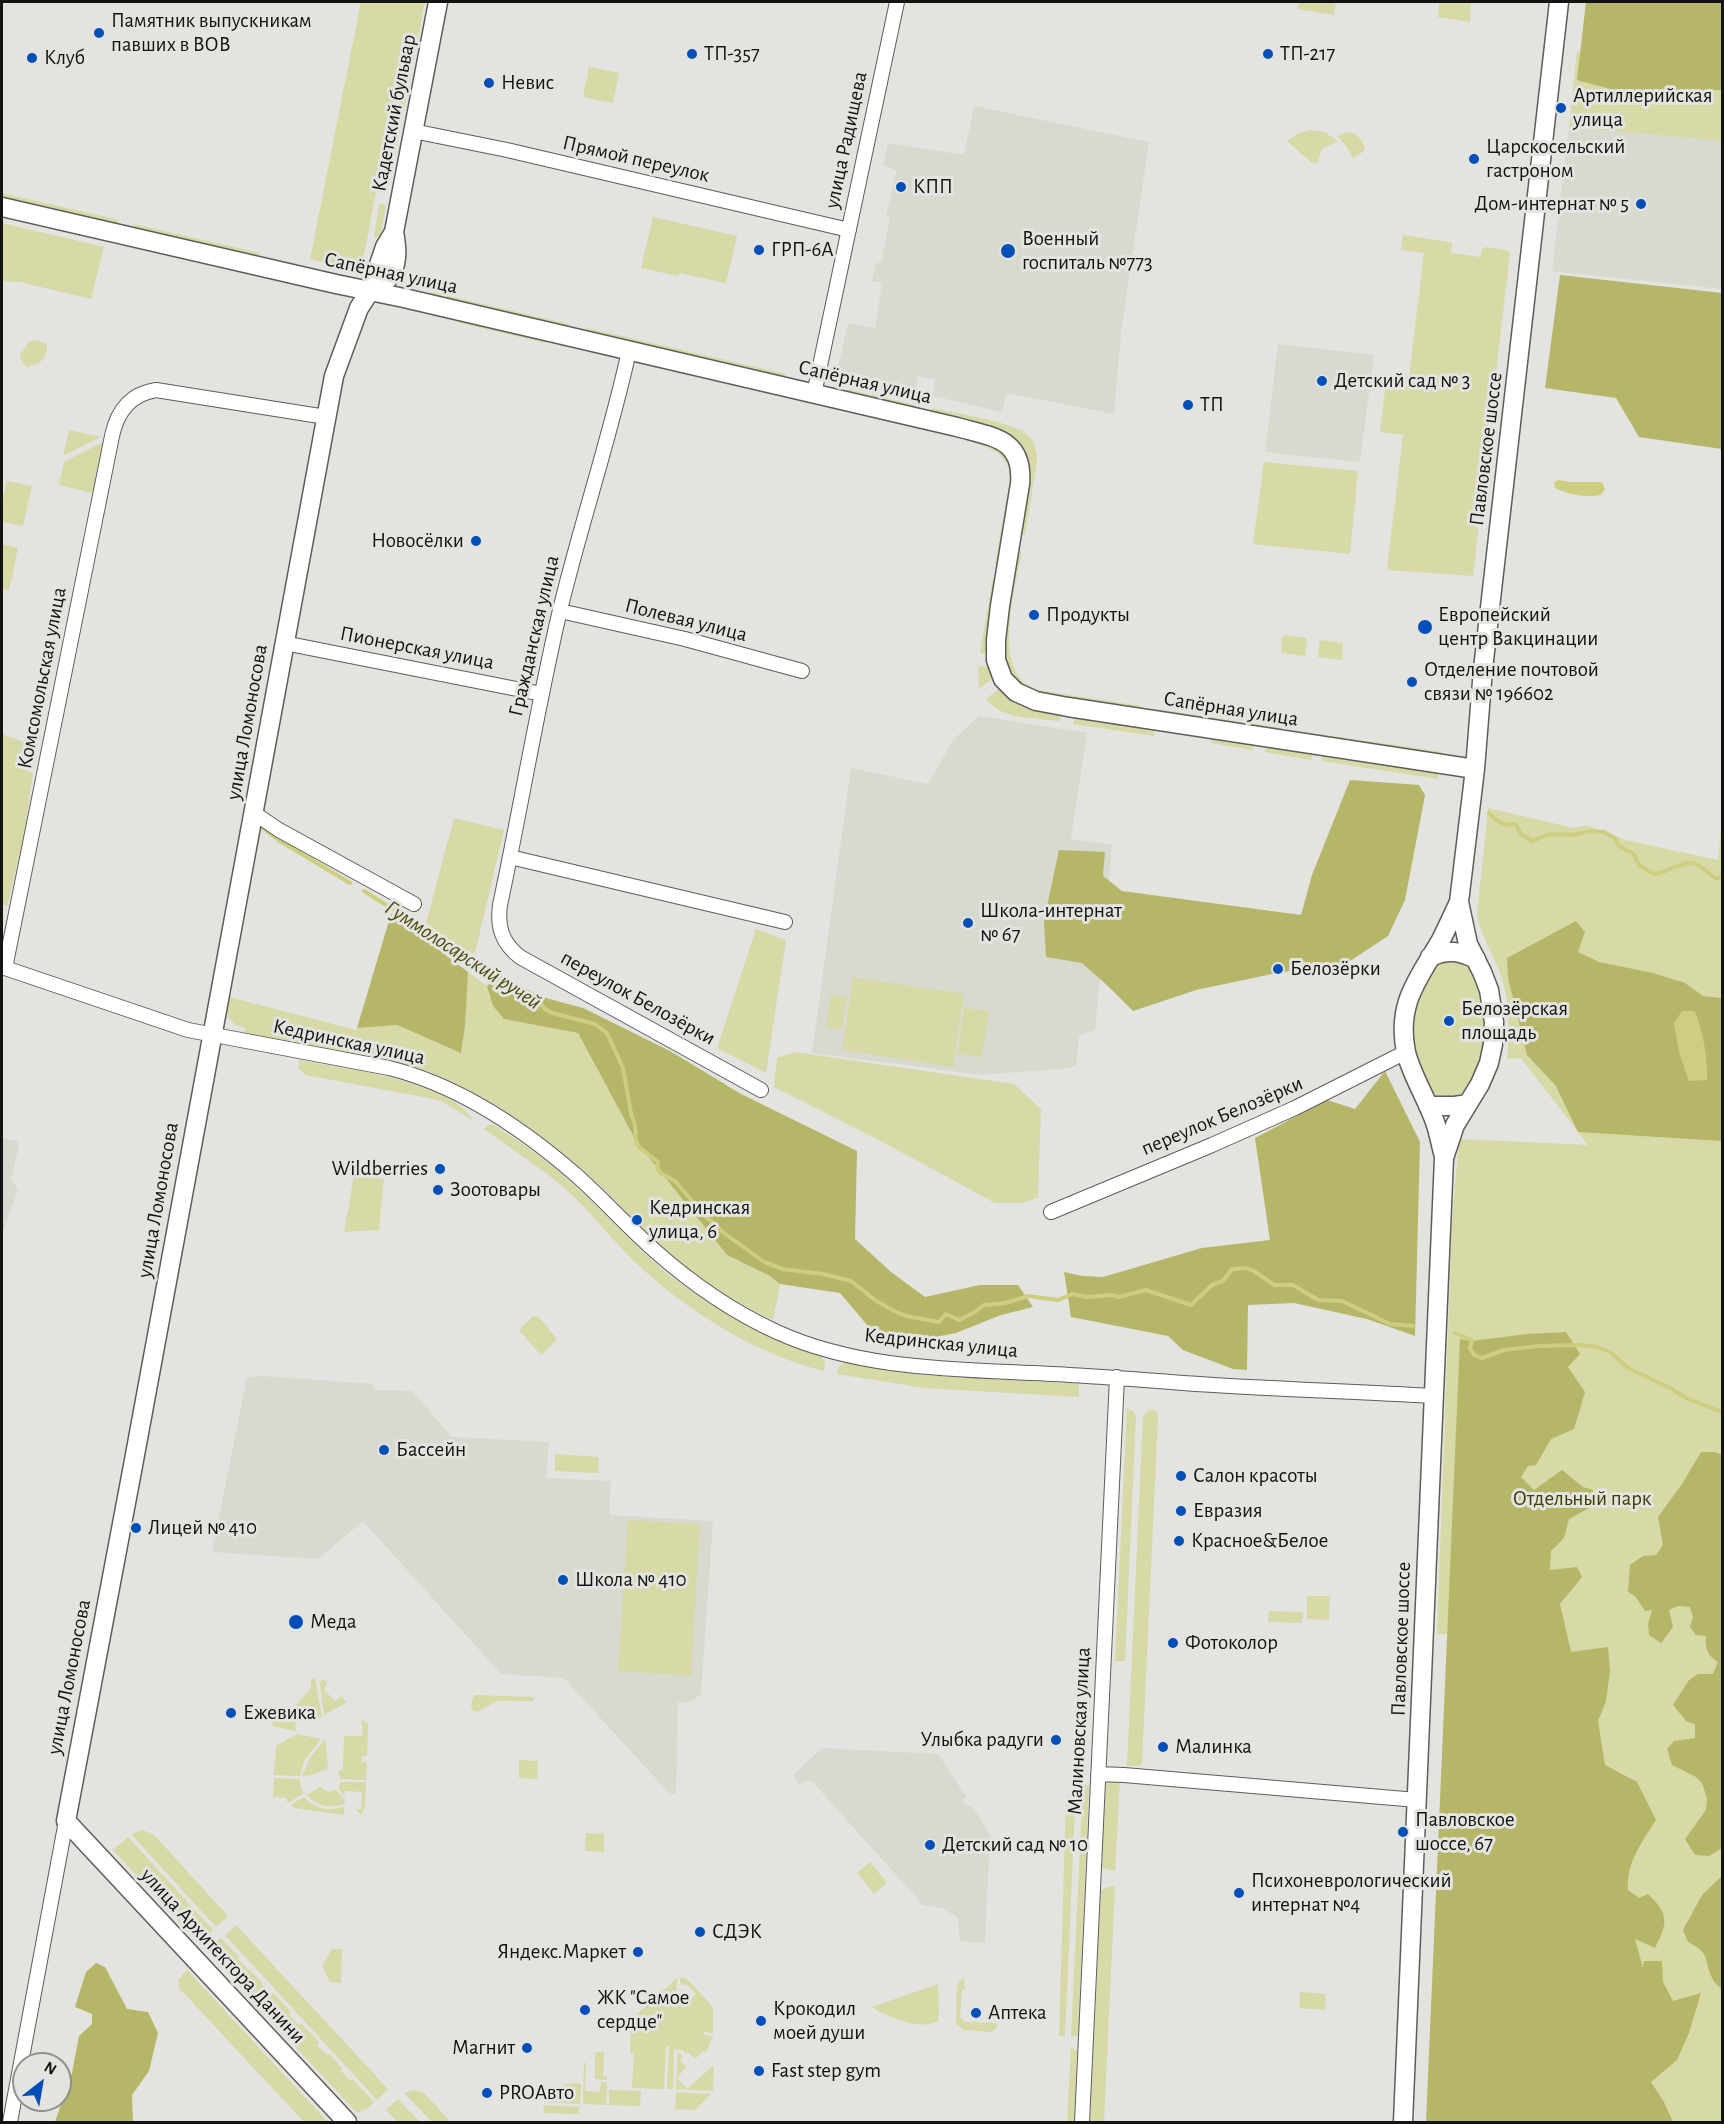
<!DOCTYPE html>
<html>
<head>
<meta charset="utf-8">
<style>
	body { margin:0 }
	#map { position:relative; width:1724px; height:2124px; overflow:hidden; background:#e3e3df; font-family:"Alegreya Sans",sans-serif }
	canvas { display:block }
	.frame { position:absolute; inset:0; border:3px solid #131312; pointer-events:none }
	.north { position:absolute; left:12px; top:2052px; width:60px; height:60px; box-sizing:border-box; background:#e3e3df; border:2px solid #90908d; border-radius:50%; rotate:31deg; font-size:16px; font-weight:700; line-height:24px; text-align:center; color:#131312 }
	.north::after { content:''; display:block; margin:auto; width:21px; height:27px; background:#004fb9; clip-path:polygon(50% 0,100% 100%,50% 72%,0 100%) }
</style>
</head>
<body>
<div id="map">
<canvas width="1724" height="2124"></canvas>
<div class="frame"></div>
<div class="north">N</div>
</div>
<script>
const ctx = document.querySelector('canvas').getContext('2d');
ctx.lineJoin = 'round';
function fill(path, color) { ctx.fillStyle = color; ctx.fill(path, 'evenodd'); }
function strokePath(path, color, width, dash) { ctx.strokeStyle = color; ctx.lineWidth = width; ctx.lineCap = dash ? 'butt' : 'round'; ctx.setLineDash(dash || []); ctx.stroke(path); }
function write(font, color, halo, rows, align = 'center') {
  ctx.font = font + ' "Alegreya Sans",sans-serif'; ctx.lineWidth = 6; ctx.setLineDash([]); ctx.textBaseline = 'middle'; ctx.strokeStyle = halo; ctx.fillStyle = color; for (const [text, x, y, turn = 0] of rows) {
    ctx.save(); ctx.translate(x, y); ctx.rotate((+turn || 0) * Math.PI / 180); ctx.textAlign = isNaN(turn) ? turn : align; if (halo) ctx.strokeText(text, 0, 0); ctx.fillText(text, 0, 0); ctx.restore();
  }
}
const built = new Path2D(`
	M974 106 1149 142 1121 333 1114 414 1007 393 1002 412 933 396 935 380 918 376 915 392 837 372 848 323 875 328 882 283 872 281 876 263H881L890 217 886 216 897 170 883 166 888 143 964 155Z
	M1569 127 1722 141V289L1552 271Z
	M1278 344 1374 355 1360 462 1265 452Z
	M979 716 1087 733 1071 839 1112 845 1095 1030 1079 1036 1076 1065 1070 1068 981 1075 812 1053 851 768 928 784 953 740Z
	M2 1138 17 1141 19 1145 11 1180 18 1189 2 1236Z
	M262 1376 374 1384V1390L412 1391 452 1437 549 1442 546 1478 611 1481 609 1515 713 1521 701 1694 691 1702H678L676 1794 669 1793 564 1678 501 1674 363 1521 318 1559 212 1552 247 1377Z
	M822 1748 938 1754 967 1798H964L963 1804 972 1806 990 1834 985 1943 960 1941 958 1918 942 1908 923 1905 811 1780 798 1784 794 1774Z`);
const green = new Path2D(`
	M361 2H425L391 178 379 176 363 260C352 274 324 262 310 259Z
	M1299 2H1336L1334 15 1297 9Z
	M1439 2H1471L1470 22 1438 17Z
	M1577 51 1633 61 1722 74V141L1569 127Z
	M589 67 619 73 613 103 583 97Z
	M1310 130 1324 132 1338 141 1322 149 1317 163H1312L1287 141 1299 133Z
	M1346 132 1355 134 1362 140 1365 150 1353 159 1347 147 1337 136Z
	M2 193 119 220 118 224 2 198Z
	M379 204 386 205 380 238 374 237Z
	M653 217 737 236 726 283 679 273 678 276 641 268Z
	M2 223 104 247 91 299 20 282 2 281Z
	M134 224 260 253 259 257 133 228Z
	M1403 235 1449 242 1452 243 1451 253 1480 257 1482 250 1485 247 1510 251 1473 576 1387 570 1403 435 1380 432 1387 374 1409 376 1424 253 1401 250Z
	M431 292 569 324 568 329 430 297Z
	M457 317 546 338 545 343 456 322Z
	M587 328 786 374 784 379 586 334Z
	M37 340 47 344C48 358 40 365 27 367L22 362 20 355 29 342Z
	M847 389 915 405 914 409 846 394Z
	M932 408C953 413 1014 422 1028 435 1035 442 1037 452 1037 461L1025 535 1020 534C1023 513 1030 491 1030 470 1030 425 964 421 931 413Z
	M895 419 993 445 1007 454 1013 475 1000 565 995 564 1010 479C1010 469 1007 461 999 454 985 441 916 428 894 423Z
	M69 430 101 437 63 456Z
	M103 442 93 493 59 485 64 462Z
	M1264 462 1358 471 1350 554 1253 544Z
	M7 481 32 486 23 526 2 522V504Z
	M2 544 18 548 9 590 2 589Z
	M1017 550 1022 551C1016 587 989 673 1037 690L1141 706 1140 711 1040 693C1029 689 1017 684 1010 673 996 649 1012 578 1017 550Z
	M993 578 998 579 987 654 980 653Z
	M1284 635 1307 638 1305 656 1281 653 1282 638Z
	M1320 640 1343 643 1342 660 1318 657Z
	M978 666 989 667 993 678 979 689Z
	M1000 688C1023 707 1031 708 1061 713L1060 721C1036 718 1002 720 986 699Z
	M1156 709 1282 728 1281 733 1155 713Z
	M1075 715 1155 728 1154 736 1073 724Z
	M1298 731 1442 752 1441 757 1298 735Z
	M2 734 26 743 21 768 33 773 24 836 7 906 2 905Z
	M1212 736 1254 743 1253 750 1211 743Z
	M1266 745 1313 752 1311 760 1265 752Z
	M1323 753 1439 770 1438 779 1322 761Z
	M1488 808 1574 828 1586 825 1625 840 1718 860 1722 823V2122H1635L1543 1635 1437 1634 1452 1223 1459 1139 1588 1145 1521 1058 1507 1059C1510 1026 1510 995 1497 965 1490 949 1481 934 1477 916Z
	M454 818 504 830 475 953H466L426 923Z
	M756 929 786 940 766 1073 717 1048Z
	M1465 959C1483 987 1494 1030 1481 1063 1476 1074 1469 1085 1464 1097L1435 1100 1413 1059 1412 1011 1433 963Z
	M468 972 487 986 493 1006 504 1019 578 1033 636 1141 727 1255 770 1276 780 1284 773 1320C734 1302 694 1276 662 1247 635 1222 611 1195 583 1170 535 1128 477 1089 417 1067L244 1033 245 1028 235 1025 227 1015 229 997 356 1030 357 1028 397 1025 461 1053 465 1026Z
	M853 977 964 994 953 1067 842 1050Z
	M831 995 847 997 842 1029 826 1027Z
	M964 1008 989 1011 982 1057 957 1054Z
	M795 1052 1014 1084 1041 1109 1038 1197 1023 1203H995L877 1139 774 1087 777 1058Z
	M299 1060C338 1067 455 1082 472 1120L441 1101 433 1099 306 1075 299 1069Z
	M492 1124C521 1142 548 1161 573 1184 603 1211 630 1242 662 1269 709 1307 763 1338 821 1356L825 1362 824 1371C757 1355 685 1310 635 1262 610 1238 589 1209 562 1186 538 1166 510 1148 484 1129L487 1126Z
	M354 1176 384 1179 379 1230 344 1232Z
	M533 1316 539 1317 557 1339 542 1355 539 1353 519 1330Z
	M847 1362 921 1375 1079 1384V1397L924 1388 837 1374 839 1366Z
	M1127 1408 1134 1412 1136 1416 1125 1661H1115Z
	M1150 1409 1156 1411 1158 1417 1142 1763 1140 1766H1127L1143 1416Z
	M555 1454 599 1457 598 1473 555 1471Z
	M628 1520 700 1524 691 1676 618 1671Z
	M1307 1596H1330L1329 1620 1307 1619Z
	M1269 1611 1303 1612 1302 1623 1268 1622Z
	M315 1678 322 1717 318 1719 313 1715 303 1716 295 1725 296 1731 272 1726 274 1720H283L311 1688V1679Z
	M323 1679 327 1683 324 1690 335 1701 341 1696 347 1702 324 1715 320 1683Z
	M475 1695 532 1697 535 1699 533 1701H497L478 1712 473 1711C470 1706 471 1699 475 1695Z
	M364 1720 368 1724 367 1756H362V1763L367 1761 366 1780 341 1779 338 1772 343 1769 344 1736H362L363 1729 361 1721Z
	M297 1734 321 1739 304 1761 300 1776 274 1775 276 1746Z
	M325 1739 328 1768 312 1775 302 1776 311 1756Z
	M519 1760 538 1761 537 1779 519 1778Z
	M274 1778 299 1779 303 1794 288 1803 286 1798 273 1797Z
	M1112 1779 1120 1780 1115 1871 1102 1868 1106 1785Z
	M341 1782H366L365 1807 361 1815 356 1809H361L362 1792 345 1791 344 1796 338 1788Z
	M1083 1782 1089 1787 1078 2035 1071 2037Z
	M1076 1786 1065 2037 1059 2036 1066 1799Z
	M320 1787 328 1792 336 1790 345 1800 344 1804C329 1808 317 1807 307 1795Z
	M304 1797C316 1810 328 1811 344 1807V1815L294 1808 290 1805Z
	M143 1830 155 1836 228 1916 216 1927 131 1834Z
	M586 1833 604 1834V1852L585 1851Z
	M128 1837 213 1930 206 1936 195 1939 113 1850Z
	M870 1862 887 1883 874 1894 857 1873Z
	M1115 1885 1104 2122H1090L1101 1890Z
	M236 1925 388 2089 377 2100 225 1935Z
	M221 1938 239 1957 238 1959 262 1982 261 1984 270 1994 273 1993 291 2012 289 2015 299 2025 302 2024 319 2042 317 2045 327 2055 330 2054 342 2068 341 2071 350 2080H353L374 2102 367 2109 357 2113 210 1955 214 1944Z
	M332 1949H342L341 1983 330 1982 322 1966Z
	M187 1970 328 2122H304L179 1988 178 1980Z
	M682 1977 688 1980 713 2007V2033L704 2032 703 2035 713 2036 706 2052 703 2051 695 2059 688 2052 686 2054 683 2050 674 2049 673 2089H667L669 2047 666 2045 664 2089 632 2088 634 2053H630L631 2020 658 2021 659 2018 634 2017 677 1978 676 2003H679L680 1991 690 2000 696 1994 686 1984 684 1986 680 1982V1978Z
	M964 1978 965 1989H962L960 2017 965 2022 997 2023V2028L992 2032 964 2030 956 2024 957 1987 959 1981Z
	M938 1984 939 2014 938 2021C921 2031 886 2017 872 2007Z
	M1300 1992 1326 1994 1325 2010 1299 2008Z
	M1071 2047 1077 2051 1074 2122H1067Z
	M597 2052H604L603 2076H607V2080L595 2079V2054Z
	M678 2052 683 2056 680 2060 686 2067 677 2078 687 2089 714 2065 713 2091 676 2089Z
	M586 2062 585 2091 600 2092 601 2082H607L606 2105 583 2104 584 2064Z
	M576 2083 581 2084 580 2104 544 2102 555 2090 565 2101 572 2095 562 2085Z
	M414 2090 424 2093 451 2122H432L404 2093Z
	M609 2090 641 2091 640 2106 609 2105Z
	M676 2092 711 2094 695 2110 675 2109Z
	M398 2099 420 2122H398L386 2110Z
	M543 2105 579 2107V2114L545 2113Z`);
const forest = new Path2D(`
	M1586 2H1722L1721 90H1614L1577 80Z
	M1560 275 1722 293V449L1639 437 1616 398 1545 388Z
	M1350 780 1419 785 1425 795 1405 900 1388 936 1350 961 1272 974 1196 990 1133 1011 1110 988 1082 963 1046 957 1044 920 1059 850 1105 852 1103 876 1122 891 1301 915 1312 875Z
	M391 914 468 972 465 1026 461 1053 397 1025 357 1028Z
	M1576 921 1585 932 1578 952 1599 962 1653 973 1685 983 1703 996 1722 998V1141L1578 1132 1556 1086 1527 1055 1508 978 1507 958Z
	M501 975 542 997 583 1008 670 1051 741 1094 857 1151 855 1239 891 1272 925 1297 980 1285H1018L1033 1307 1001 1315 956 1333 920 1340 893 1335 868 1326 840 1293 780 1284 770 1276 727 1255 636 1141 578 1033 504 1019 493 1006 487 986Z
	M1385 1071 1420 1142 1415 1336 1367 1319 1294 1303 1248 1305 1247 1370 1233 1369 1183 1350 1168 1336 1071 1317 1064 1272 1082 1276 1103 1277 1202 1248 1270 1240 1255 1138 1327 1100 1355 1109Z
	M1566 1332 1580 1354 1568 1367 1585 1392 1574 1429 1551 1439 1536 1465 1528 1466 1521 1477 1534 1490 1562 1470 1583 1487 1593 1490 1591 1507 1569 1519 1564 1538 1551 1551 1550 1570 1577 1567 1582 1577 1560 1604 1571 1652 1608 1647 1610 1671 1606 1701 1598 1721 1605 1765 1637 1782 1656 1820C1642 1842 1626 1863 1628 1890L1639 1898 1648 1894C1669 1914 1668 1923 1655 1948L1635 1939 1643 1968 1644 1961H1662L1663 1982 1673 2001 1701 1993 1689 2033 1677 2060 1651 2082 1664 2102 1673 2122H1426L1460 1339 1472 1341 1527 1334Z
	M1701 1452H1715L1722 1455V1848L1709 1856 1695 1855 1685 1839 1706 1810 1707 1798 1702 1783 1696 1777 1672 1765 1667 1749 1674 1741 1695 1738V1724L1687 1722 1673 1705 1689 1680 1698 1674H1713L1718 1662C1707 1655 1705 1649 1706 1636L1696 1635 1690 1627 1693 1617 1690 1607 1678 1606 1669 1610 1673 1627 1661 1643 1649 1635 1648 1624 1652 1610 1645 1611 1635 1596 1628 1592 1630 1565 1643 1556 1656 1555 1663 1545 1658 1517 1682 1484Z
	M1722 1876V1989C1719 1986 1714 1983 1712 1978 1703 1959 1712 1954 1688 1942L1683 1930 1702 1895Z
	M96 1963 105 1967 127 2009 148 2012 158 2033 149 2071 132 2095 133 2122H55L72 2073 79 2036 92 2024V2014L75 2007 86 1972Z`);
const water = new Path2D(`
	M1558 480 1571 482H1602L1605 489 1601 495C1587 498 1569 495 1555 488L1554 482Z
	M1682 1011H1695C1703 1034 1708 1056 1707 1080L1689 1081 1679 1052 1674 1023Z`);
const stream = new Path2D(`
	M1489 813C1498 822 1503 826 1515 824L1521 834 1532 841 1550 834 1573 835 1590 831 1604 832 1615 838C1618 848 1623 849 1633 853L1639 865 1654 874C1668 873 1684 859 1696 864 1704 868 1709 874 1716 878L1722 877
	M261 827 280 841 350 883
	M364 891 434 935 486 975 503 986 517 993 536 998 545 1009 552 1013 595 1024 607 1033 623 1068 631 1113 635 1125 636 1141 639 1147 658 1162 657 1167 660 1173 675 1181 705 1216 724 1233 764 1262 783 1269 823 1274 851 1281 875 1300 894 1311 906 1316 939 1322 946 1314 959 1320 975 1312 984 1305 1005 1303 1029 1296 1058 1300 1072 1294 1087 1297 1111 1295 1119 1297 1146 1290 1191 1305 1212 1285 1223 1281 1232 1269 1246 1268 1254 1271 1274 1285H1293L1318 1300 1342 1301 1390 1324 1413 1326
	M1455 1333 1472 1340 1470 1348 1474 1355 1482 1358 1504 1350 1539 1346 1577 1345 1598 1347 1610 1352 1628 1368 1670 1388 1686 1398 1722 1412`);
const street = new Path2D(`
	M413 131 507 150 849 230
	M629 351C610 438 581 523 560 610 537 708 521 807 500 905 497 927 502 943 520 957L761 1090
	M814 394 897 2
	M560 611 685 639 802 671
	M284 643 542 694
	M254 813 279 830 414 904
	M510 857 785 922
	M5 968 188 1030 389 1068C458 1085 522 1128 576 1175 603 1199 627 1226 654 1250 690 1282 733 1312 777 1332 867 1373 972 1369 1069 1375 1107 1377 1145 1380 1183 1383 1266 1389 1350 1391 1434 1396
	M5 968 112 436C117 412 130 394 156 390L326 417
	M1051 1212 1212 1145 1295 1108 1406 1052
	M1098 1774 1124 1775 1417 1800
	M10 2122 66 1821
	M1082 2122 1117 1377`);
const secondary = new Path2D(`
	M2 207 336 284 404 298 957 427C992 437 1024 438 1020 484L1000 606 996 640V660L1003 679 1016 692 1036 701 1068 707 1475 769
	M370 291C375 288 383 284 387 280 399 266 397 248 394 232
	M1430 957C1448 949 1459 951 1476 959
	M1428 1106H1455L1468 1104
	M1444 1156C1441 1146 1439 1135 1436 1125 1428 1100 1412 1077 1406 1052 1396 1003 1419 978 1441 940 1447 928 1453 915 1459 902
	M347 2122 66 1821 132 1471 334 376 359 308 370 291 385 247 394 232 438 2
	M1403 2122 1444 1158 1455 1125 1480 1084 1489 1063 1493 1044 1494 1022 1489 990 1482 972 1468 944 1459 902 1475 769 1483 669 1559 2`);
const markers = [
	[99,33,6,"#004fb9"],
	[692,54,6,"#004fb9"],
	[1268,54,6,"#004fb9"],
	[32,58,6,"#004fb9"],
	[489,83,6,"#004fb9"],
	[1561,108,6,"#004fb9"],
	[1474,159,6,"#004fb9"],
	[901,187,6,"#004fb9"],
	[1641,204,6,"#004fb9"],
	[759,250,6,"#004fb9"],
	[1008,251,8,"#004fb9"],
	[1322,381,6,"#004fb9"],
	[1188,405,6,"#004fb9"],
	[476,541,6,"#004fb9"],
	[1034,615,6,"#004fb9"],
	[1425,627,8,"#004fb9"],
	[1412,682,6,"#004fb9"],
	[968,923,6,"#004fb9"],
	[1278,969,6,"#004fb9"],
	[1449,1021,6,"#004fb9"],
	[440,1169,6,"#004fb9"],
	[438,1190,6,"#004fb9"],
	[637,1220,6,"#004fb9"],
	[384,1450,6,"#004fb9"],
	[1181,1476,6,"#004fb9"],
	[1181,1511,6,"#004fb9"],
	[136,1528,6,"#004fb9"],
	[1179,1541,6,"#004fb9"],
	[563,1580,6,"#004fb9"],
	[296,1622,8,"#004fb9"],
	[1173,1643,6,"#004fb9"],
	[231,1713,6,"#004fb9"],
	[1056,1740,6,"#004fb9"],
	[1163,1747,6,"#004fb9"],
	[1403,1832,6,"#004fb9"],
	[930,1845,6,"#004fb9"],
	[1239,1893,6,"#004fb9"],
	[700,1932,6,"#004fb9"],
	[638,1952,6,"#004fb9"],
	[585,2010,6,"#004fb9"],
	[976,2013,6,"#004fb9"],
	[761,2021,6,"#004fb9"],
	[527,2048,6,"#004fb9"],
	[759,2071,6,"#004fb9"],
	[487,2093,6,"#004fb9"]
];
const poiNames = [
	["Памятник выпускникам",111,21],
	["павших в ВОВ",111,45],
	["ТП-357",704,54],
	["ТП-217",1280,54],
	["Клуб",44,58],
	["Невис",501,83],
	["Артиллерийская",1573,96],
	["улица",1573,120],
	["Царскосельский",1486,147],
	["гастроном",1486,171],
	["КПП",913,187],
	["Дом-интернат № 5",1629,204,"right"],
	["Военный",1022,239],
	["госпиталь №773",1022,263],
	["ГРП-6А",771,250],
	["Детский сад № 3",1334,381],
	["ТП",1200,405],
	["Новосёлки",464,541,"right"],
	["Продукты",1046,615],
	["Европейский",1438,615],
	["центр Вакцинации",1438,639],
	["Отделение почтовой",1424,670],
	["связи № 196602",1424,694],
	["Школа-интернат",980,911],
	["№ 67",980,935],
	["Белозёрки",1290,969],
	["Белозёрская",1461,1009],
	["площадь",1461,1033],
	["Wildberries",428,1169,"right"],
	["Зоотовары",450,1190],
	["Кедринская",649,1208],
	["улица, 6",649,1232],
	["Бассейн",396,1450],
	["Салон красоты",1193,1476],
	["Евразия",1193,1511],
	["Лицей № 410",148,1528],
	["Красное&Белое",1191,1541],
	["Школа № 410",575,1580],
	["Меда",310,1622],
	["Фотоколор",1185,1643],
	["Ежевика",243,1713],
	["Улыбка радуги",1044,1740,"right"],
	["Малинка",1175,1747],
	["Павловское",1415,1820],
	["шоссе, 67",1415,1844],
	["Детский сад № 10",942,1845],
	["Психоневрологический",1251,1881],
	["интернат №4",1251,1905],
	["СДЭК",712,1932],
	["Яндекс.Маркет",626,1952,"right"],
	["ЖК \"Самое",597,1998],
	["сердце\"",597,2022],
	["Крокодил",773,2009],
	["моей души",773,2033],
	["Аптека",988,2013],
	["Магнит",515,2048,"right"],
	["Fast step gym",771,2071],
	["PROАвто",499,2093]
];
const streetNames = [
	["Кадетский бульвар",394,113,-79],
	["улица Радищева",846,140,-78],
	["Прямой переулок",636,159,13],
	["Сапёрная улица",391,273,12],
	["Сапёрная улица",865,382,13],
	["Павловское шоссе",1486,449,-83],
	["Полевая улица",686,620,14],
	["Гражданская улица",534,636,-77],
	["Пионерская улица",417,648,11],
	["Комсомольская улица",42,678,-79],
	["Сапёрная улица",1231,709,9],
	["улица Ломоносова",247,722,-80],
	["переулок Белозёрки",638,998,29],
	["Кедринская улица",349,1042,12],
	["переулок Белозёрки",1222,1116,-23],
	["улица Ломоносова",158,1200,-80],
	["Кедринская улица",941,1343,6],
	["Павловское шоссе",1401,1639,-88],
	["улица Ломоносова",69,1677,-79],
	["Малиновская улица",1079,1731,-87],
	["улица Архитектора Данини",223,1956,47]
];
const parkNames = [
	["Отдельный парк",1582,1499]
];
const waterNames = [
	["Гуммолосарский ручей",463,955,33]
];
fill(built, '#d9dacf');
fill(green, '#d7d9a7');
fill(forest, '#b5b668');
fill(water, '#cdce80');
strokePath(stream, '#cdce80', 4);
strokePath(street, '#5d5d5a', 16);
strokePath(secondary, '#5d5d5a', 21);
strokePath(street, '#fff', 14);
strokePath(secondary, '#fff', 18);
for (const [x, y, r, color] of markers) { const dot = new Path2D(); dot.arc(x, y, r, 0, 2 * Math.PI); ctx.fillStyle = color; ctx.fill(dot); strokePath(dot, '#e3e3df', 2); }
write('21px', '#131312', '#e3e3df', poiNames, 'left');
write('21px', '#131312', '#e3e3df', streetNames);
write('21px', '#3e3d00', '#e3e3df', parkNames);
write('italic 22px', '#4c4c10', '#e3e3df', waterNames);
</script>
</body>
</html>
